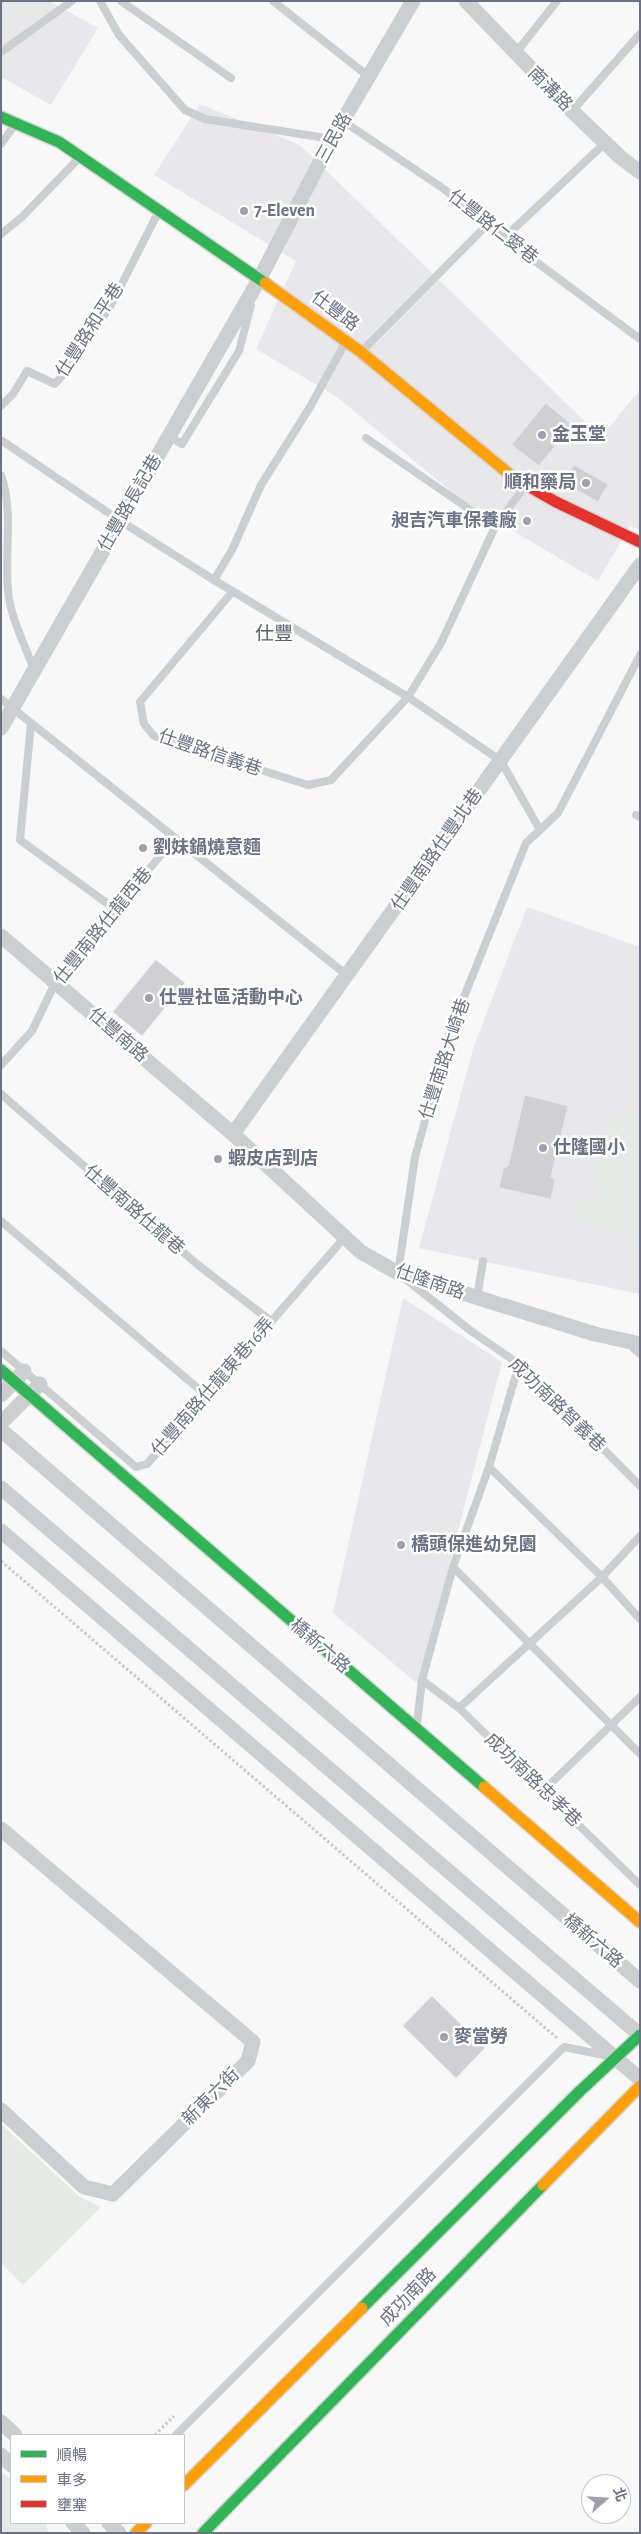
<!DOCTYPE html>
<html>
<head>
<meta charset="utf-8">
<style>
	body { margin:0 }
	#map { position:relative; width:641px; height:2534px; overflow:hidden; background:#f8f8f8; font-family:"Alegreya Sans","Noto Sans TC",sans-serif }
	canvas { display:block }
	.frame { position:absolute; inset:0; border:2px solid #6c7284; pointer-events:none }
	.legend { position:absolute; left:10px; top:2434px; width:175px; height:90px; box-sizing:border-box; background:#fff; border:1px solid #c4c7ce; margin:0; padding:6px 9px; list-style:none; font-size:15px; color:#6c7284 }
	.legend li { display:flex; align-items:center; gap:10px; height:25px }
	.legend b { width:25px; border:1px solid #c4c7ce }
	.north { position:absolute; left:581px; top:2474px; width:50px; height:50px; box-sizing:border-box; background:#fff; border:1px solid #c4c7ce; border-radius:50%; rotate:71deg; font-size:14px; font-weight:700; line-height:20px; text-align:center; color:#6c7284 }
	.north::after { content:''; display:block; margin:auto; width:18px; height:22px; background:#9da1ad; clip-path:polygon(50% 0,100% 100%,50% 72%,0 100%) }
</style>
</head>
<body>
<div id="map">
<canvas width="641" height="2534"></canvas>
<div class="frame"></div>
<ul class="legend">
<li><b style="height:6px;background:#30b455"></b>順暢</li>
<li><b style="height:6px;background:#ff9f0a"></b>車多</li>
<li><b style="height:6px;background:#e5322d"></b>壅塞</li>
</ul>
<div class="north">北</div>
</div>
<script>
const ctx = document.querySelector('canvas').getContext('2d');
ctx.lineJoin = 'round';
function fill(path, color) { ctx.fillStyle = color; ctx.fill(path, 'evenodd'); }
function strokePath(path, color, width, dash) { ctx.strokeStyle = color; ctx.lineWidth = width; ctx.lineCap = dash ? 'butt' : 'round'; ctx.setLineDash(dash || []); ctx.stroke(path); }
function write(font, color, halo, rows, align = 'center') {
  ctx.font = font + ' "Alegreya Sans","Noto Sans TC",sans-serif'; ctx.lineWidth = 5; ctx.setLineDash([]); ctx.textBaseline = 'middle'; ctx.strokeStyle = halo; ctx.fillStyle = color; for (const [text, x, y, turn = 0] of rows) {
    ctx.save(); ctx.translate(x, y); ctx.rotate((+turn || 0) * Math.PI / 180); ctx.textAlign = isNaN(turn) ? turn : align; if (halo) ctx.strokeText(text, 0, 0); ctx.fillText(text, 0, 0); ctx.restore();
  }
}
const built = new Path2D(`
	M1 1H49L98 28 51 105 1 77Z
	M200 104 300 145 601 437 640 390V530L630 526 598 581 464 502 337 397 256 349 296 261 154 175Z
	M527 907 640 947V1294L419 1248 473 1049Z
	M403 1298 502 1362 418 1684 333 1613Z`);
const green = new Path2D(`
	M640 1108V1237L573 1221 579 1200 601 1203C590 1172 592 1140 618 1117 623 1112 633 1110 640 1108Z
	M1 2124 80 2197 101 2207 23 2285 1 2263Z
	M1 2471 11 2480V2523H46L48 2533H1Z`);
const building = new Path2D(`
	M546 403 572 425 539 466 512 445Z
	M574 465 608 484 598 502 564 483Z
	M156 960 185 983 142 1036 113 1012Z
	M525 1095 568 1106 551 1177 555 1180 551 1199 499 1188 503 1169 508 1166Z
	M432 1996 485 2048 456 2078 403 2026Z`);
const path = new Path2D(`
	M1 1561 557 2038
	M155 2435 174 2416`);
const lane = new Path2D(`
	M100 1 119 35 185 110 205 119 332 139
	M121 1 231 78
	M273 1 368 76
	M1 52 72 1
	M515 54 557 1
	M572 111 640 34
	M343 121 444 189 504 238 640 339
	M1 144 14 126
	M1 234 22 217 79 158
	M504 238 605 143
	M362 351 487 225
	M1 406 13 394 27 371 55 384 61 377 110 307 159 211
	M169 436 182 444 239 351 251 305
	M366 438 495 527
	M1 440 119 520 214 580 408 697 501 761 540 830
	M1 475C14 512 4 552 8 590 10 617 25 645 34 670
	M214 580 232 550 261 485 310 407 345 343
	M233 591 140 702 144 724 154 736 308 785 331 780 408 697 441 643 495 527 525 486
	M640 655 558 813 526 843 449 1034 415 1157 398 1273 471 1331 519 1364 640 1486
	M1 699 348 976
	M31 723 20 840 115 909
	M636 815 640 817
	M1 1065 32 1031 56 981 175 838
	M1 1094 198 1265 271 1321
	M1 1221 207 1396
	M477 1298 483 1261
	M629 1344 640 1354
	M1 1351 136 1467 147 1464 345 1237
	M489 1467 602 1577 640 1619
	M453 1567 640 1754
	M422 1680 459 1708 640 1885
	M459 1708 602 1577 640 1536
	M417 1724 422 1680 453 1567 489 1467 519 1364
	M544 1790 640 1697
	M176 2435 564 2047 609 2056`);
const street = new Path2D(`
	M466 1 572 111 620 157 640 172
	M1 728 260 278 332 139 413 1
	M1 936 233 1134 361 1252 398 1273 595 1334 640 1344
	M233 1134 640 565
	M1 1395 24 1371
	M1 1423 40 1384
	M1 1430 640 1981
	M1 1488 640 2035
	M1 1531 640 2079
	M1 1829 253 2042 248 2061 113 2194 84 2187 1 2110
	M1 2422 15 2435
	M1 2455 11 2465
	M73 2523 83 2533
	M109 2523 119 2533`);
const fast = new Path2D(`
	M1 117 59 142 265 283
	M1 1370 484 1787
	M362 2308 580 2091 640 2035
	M203 2533 543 2185`);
const slow = new Path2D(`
	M265 283 361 352 514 478
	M484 1787 640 1922
	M543 2185 640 2086
	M184 2485 362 2308
	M136 2533 146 2523`);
const jam = new Path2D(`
	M514 478 556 502 640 542`);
const markers = [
	[244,211,5,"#9da1ad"],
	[542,435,5,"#9da1ad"],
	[586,483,5,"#9da1ad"],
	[527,521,5,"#9da1ad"],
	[143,848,5,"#9da1ad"],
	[149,998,5,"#9da1ad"],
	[543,1148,5,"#9da1ad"],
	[218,1159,5,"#9da1ad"],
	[401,1545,5,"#9da1ad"],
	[444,2037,5,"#9da1ad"]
];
const streetNames = [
	["南溝路",550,89,45],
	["三民路",334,138,-61],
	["仕豐路仁愛巷",493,227,38],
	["仕豐路",335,311,37],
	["仕豐路和平巷",90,330,-57],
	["仕豐路長記巷",130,503,-60],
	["仕豐路信義巷",210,753,19],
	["仕豐南路仕豐北巷",437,850,-55],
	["仕豐南路仕龍西巷",103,926,-51],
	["仕豐南路",118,1035,41],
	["仕豐南路大崎巷",445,1059,-72],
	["仕豐南路仕龍巷",134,1210,41],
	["仕隆南路",430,1282,19],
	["仕豐南路仕龍東巷16弄",213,1387,-49],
	["成功南路智義巷",557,1405,44],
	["橋新六路",320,1646,41],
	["成功南路忠孝巷",533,1780,44],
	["橋新六路",593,1941,41],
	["新東六街",211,2097,-45],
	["成功南路",408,2297,-46]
];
const poiNames = [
	["7-Eleven",254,211],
	["金玉堂",552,435],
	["順和藥局",576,483,"right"],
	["昶吉汽車保養廠",517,521,"right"],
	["劉妹鍋燒意麵",153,848],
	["仕豐社區活動中心",159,998],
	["仕隆國小",553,1148],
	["蝦皮店到店",228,1159],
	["橋頭保進幼兒園",411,1545],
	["麥當勞",454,2037]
];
const neighbourhoodNames = [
	["仕豐",274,634]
];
fill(built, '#e8e8ea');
fill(green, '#e6e9e6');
fill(building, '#d0d0d2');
strokePath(building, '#e8e8e8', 1);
strokePath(fast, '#d5d5d6', 14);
strokePath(slow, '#d5d5d6', 14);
strokePath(jam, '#d5d5d6', 14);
strokePath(path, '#cacacc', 3, [2.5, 2.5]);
strokePath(lane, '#cdcecf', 8);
strokePath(street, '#cdcecf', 15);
strokePath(fast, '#30b455', 11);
strokePath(slow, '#ff9f0a', 11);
strokePath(jam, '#e5322d', 11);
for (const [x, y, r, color] of markers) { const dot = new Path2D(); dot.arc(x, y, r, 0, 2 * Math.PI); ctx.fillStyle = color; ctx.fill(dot); strokePath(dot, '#fff', 2); }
write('18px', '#6c7284', '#fff', streetNames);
write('bold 18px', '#6c7284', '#fff', poiNames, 'left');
write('19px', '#595d6a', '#fff', neighbourhoodNames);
</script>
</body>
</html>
